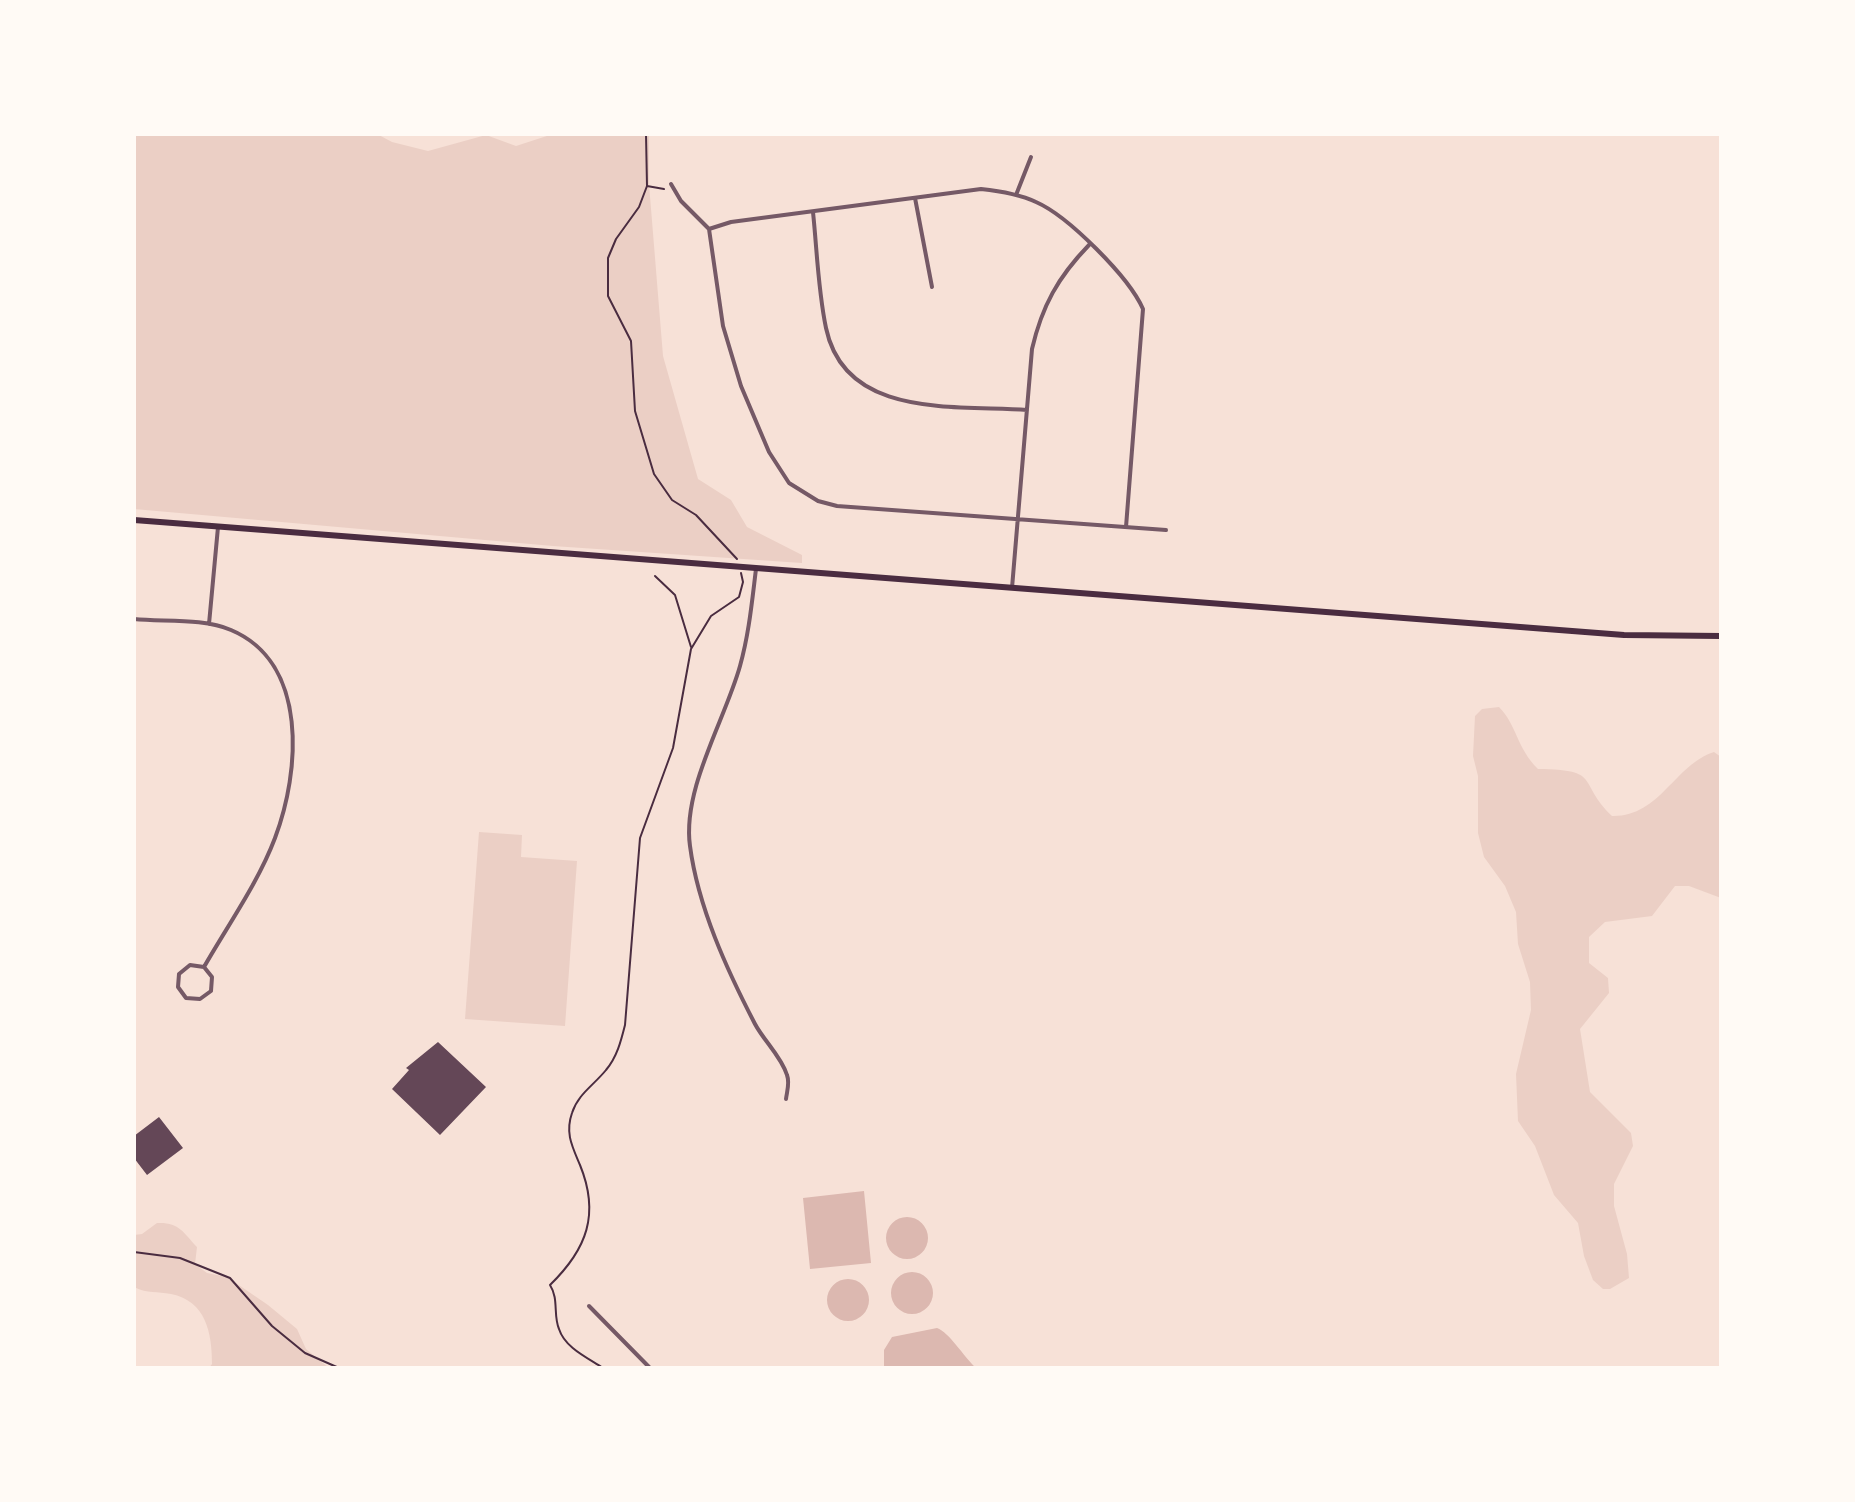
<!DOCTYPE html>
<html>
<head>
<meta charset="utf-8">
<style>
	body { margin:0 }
	#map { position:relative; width:1855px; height:1502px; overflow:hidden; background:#f7e1d7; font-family:Ubuntu,sans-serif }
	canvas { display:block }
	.frame { position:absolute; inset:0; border:136px solid #fffaf5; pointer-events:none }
</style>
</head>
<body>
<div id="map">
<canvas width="1855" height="1502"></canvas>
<div class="frame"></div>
</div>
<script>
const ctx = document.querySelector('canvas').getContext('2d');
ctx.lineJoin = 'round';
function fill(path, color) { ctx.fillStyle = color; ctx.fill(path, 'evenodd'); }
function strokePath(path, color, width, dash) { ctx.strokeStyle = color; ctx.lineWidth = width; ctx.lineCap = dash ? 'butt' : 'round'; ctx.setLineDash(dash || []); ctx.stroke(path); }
const green = new Path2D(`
	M134 134H377L392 142 428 151 486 135 516 146 553 134H649V184L663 356 698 479 731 500 747 527 802 555V563L553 546 134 509Z
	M1499 707C1517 725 1516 747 1538 769 1603 770 1576 781 1612 816 1660 817 1674 765 1714 752L1721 757V898L1689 886H1675L1652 916 1605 922 1589 937V963L1608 978 1609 993 1580 1029 1590 1092 1631 1133 1633 1146 1614 1184V1206L1627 1254 1629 1278 1610 1289H1603L1593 1280 1584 1256 1578 1223 1554 1195 1535 1146 1518 1121 1516 1074 1531 1010 1530 982 1518 944 1516 912 1505 886 1484 857 1478 833V776L1473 756 1475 716 1482 709Z
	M479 832 522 835 521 857 577 861 565 1026 465 1019Z
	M157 1223C179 1222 183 1232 197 1247L195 1264 207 1273 227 1277 268 1305 297 1329 306 1349 329 1368H209L212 1364C212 1333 206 1301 171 1294 157 1291 148 1294 134 1287V1235L142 1234Z`);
const water = new Path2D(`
	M864 1191 871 1263 810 1269 803 1198Z
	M886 1238a21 21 0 1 1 42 0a21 21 0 1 1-42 0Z
	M891 1293a21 21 0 1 1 42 0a21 21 0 1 1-42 0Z
	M827 1300a21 21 0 1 1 42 0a21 21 0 1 1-42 0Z
	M937 1328C949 1332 964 1357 976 1368H884V1350L892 1337Z`);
const building = new Path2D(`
	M438 1042 486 1087 440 1135 392 1089 409 1070 406 1068Z
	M159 1117 183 1148 147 1175 134 1158V1136Z`);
const path = new Path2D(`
	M646 134 647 186 639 207 616 239 608 258V296L631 341 635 411 654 474 672 500 696 515 737 559
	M647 186 664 189
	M655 576 675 595 691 647
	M134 1252 180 1258 230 1278 272 1326 305 1353 339 1368
	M603 1368C588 1358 565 1348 559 1329 553 1315 559 1299 550 1285 587 1249 600 1214 580 1165 572 1146 565 1133 572 1113 578 1094 594 1085 606 1070 617 1057 621 1041 625 1025L640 838 673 748 691 649 711 616 739 597 743 582 741 573`);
const minor = new Path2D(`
	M671 184 681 201 709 229 723 326 741 386 769 452 789 483 818 501 837 506 1166 530
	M1016 195 1031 157
	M915 198 932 287
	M813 212C817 250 818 290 826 328 845 419 955 405 1027 410
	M709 229 731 222 981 189C1000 191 1019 194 1036 202 1068 216 1129 277 1143 309L1126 527
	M756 569C752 601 749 634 740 666 725 720 682 789 690 846 698 907 727 970 755 1024 764 1041 781 1056 787 1075 790 1083 787 1091 786 1099
	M1012 588 1032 349C1042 306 1058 277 1089 245
	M134 619C164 622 203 618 231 630 309 663 300 772 275 838 258 883 228 925 204 967L190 965 179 974 178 987 186 998 200 999 211 991 212 977 204 967
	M209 624 218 527
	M589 1306 650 1368`);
const secondary = new Path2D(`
	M134 520 1624 635 1721 636`);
fill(green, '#ebcfc5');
fill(water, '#dcb8b0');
fill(building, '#644757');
strokePath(path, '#4a2c40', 2);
strokePath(minor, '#755966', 4);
strokePath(secondary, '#4a2c40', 6);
</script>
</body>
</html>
